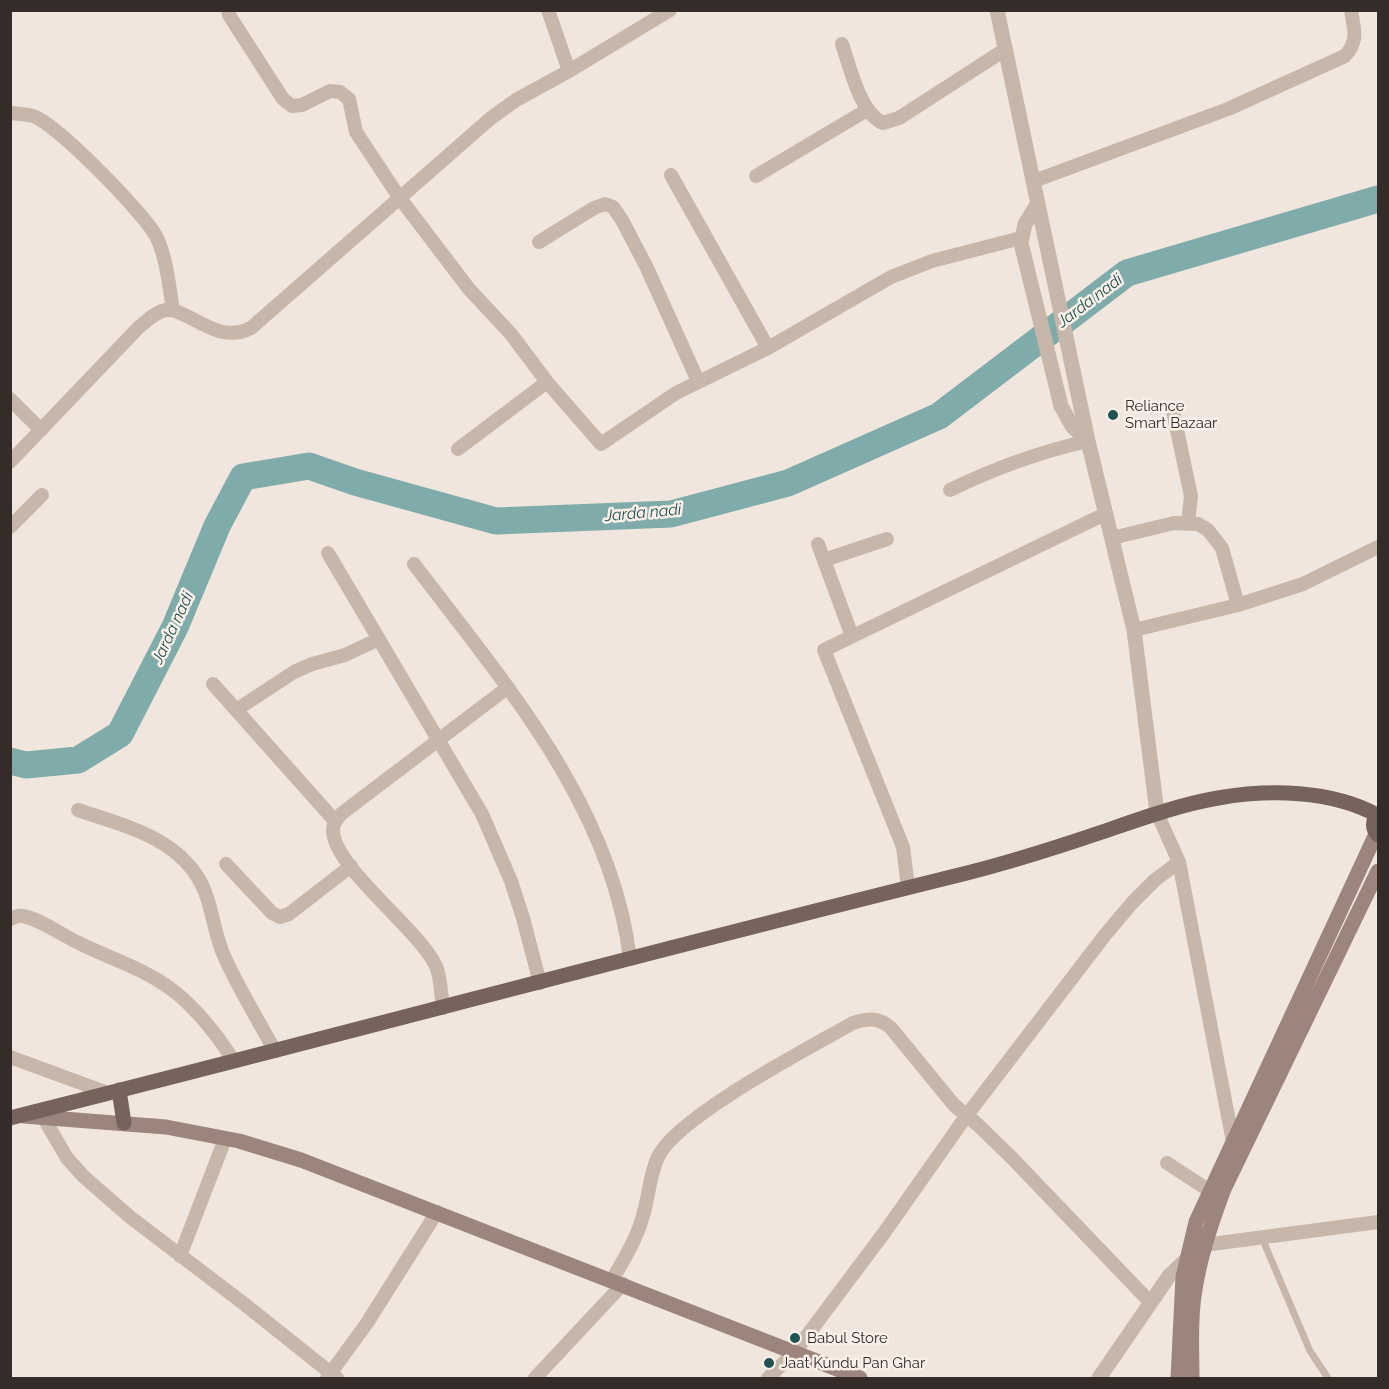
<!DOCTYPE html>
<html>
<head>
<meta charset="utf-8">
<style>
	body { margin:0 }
	#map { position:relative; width:1389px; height:1389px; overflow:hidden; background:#f0e6dd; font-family:Raleway,sans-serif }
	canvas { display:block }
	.frame { position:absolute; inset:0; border:12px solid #352c29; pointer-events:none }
</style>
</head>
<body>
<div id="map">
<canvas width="1389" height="1389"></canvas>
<div class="frame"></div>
</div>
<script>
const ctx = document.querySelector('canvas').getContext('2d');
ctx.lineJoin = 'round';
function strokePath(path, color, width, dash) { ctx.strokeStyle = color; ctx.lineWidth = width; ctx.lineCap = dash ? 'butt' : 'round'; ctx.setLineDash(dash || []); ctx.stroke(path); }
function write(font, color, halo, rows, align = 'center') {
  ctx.font = font + ' Raleway,sans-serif'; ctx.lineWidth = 5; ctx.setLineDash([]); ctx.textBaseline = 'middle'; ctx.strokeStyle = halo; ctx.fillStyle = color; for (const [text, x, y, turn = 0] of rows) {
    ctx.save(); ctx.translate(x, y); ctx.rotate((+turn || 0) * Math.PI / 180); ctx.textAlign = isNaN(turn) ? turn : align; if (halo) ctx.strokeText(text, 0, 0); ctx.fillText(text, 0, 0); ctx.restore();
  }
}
const river = new Path2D(`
	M10 761 26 765 78 760 120 734 175 627 217 526 243 477 309 466 355 482 496 521 671 514 788 483 939 416 1127 273 1378 199`);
const service = new Path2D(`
	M1262 1238 1310 1351 1328 1378`);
const minor = new Path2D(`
	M228 10 229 15 283 99 292 106 302 105 330 91 340 92 349 99 356 132 399 197 469 289 511 334 547 382 601 444 676 393 768 348 891 277 932 261 1021 238
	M548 10 569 71
	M842 44C850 67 860 113 883 123L899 118 1006 49
	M10 113C18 114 26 114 33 116 56 123 147 216 157 238 167 260 169 286 173 310
	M671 175 768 348
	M756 176 867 110
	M1034 181 1228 109 1345 56C1359 40 1354 30 1351 10
	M539 242 594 208 605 204 613 207 622 220 647 268 698 381
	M10 399 41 430
	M1173 411 1191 496 1188 523
	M458 449 547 382
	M10 462 139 327C146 322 153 314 162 311 185 303 214 347 251 328L491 118 516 100 569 71 670 10
	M950 490C995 468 1039 452 1088 441
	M10 527 42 495
	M1112 538 1174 523 1198 524 1208 530 1222 548 1238 605
	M818 544 852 636
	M328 553 482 814 511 881 523 918 540 983
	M824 560 887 539
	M414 564C504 683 612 805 630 959
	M1134 630 1238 605 1303 584 1378 547
	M213 684 335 821
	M236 710 294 672 312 664 345 655 379 639
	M78 810C125 826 180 838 203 887 213 909 214 935 225 958 239 989 258 1020 275 1051
	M1157 813 1179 862 1233 1142
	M226 864 272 913 280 917 289 914 351 866
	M908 887 903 847 824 650 1105 514
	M10 919C14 917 19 915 23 916 40 919 62 935 77 942 108 958 143 968 171 989 197 1008 217 1035 234 1061
	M443 1008C441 995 441 978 436 966 419 929 333 867 333 830 333 823 337 819 341 814L507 688
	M10 1057 108 1093
	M43 1117 67 1158 83 1176 130 1217 243 1303 337 1378
	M1167 1163 1210 1191
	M1204 1245 1378 1222
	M180 1256 225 1139
	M612 1280C623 1261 636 1240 642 1219 649 1198 649 1176 658 1157 676 1117 811 1047 853 1023 868 1018 878 1017 891 1028L954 1105 978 1125 1012 1158 1150 1302
	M327 1378 367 1323 437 1212
	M535 1378 623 1284
	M768 1378 794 1353 884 1233 967 1115 1105 935 1132 903 1155 880 1179 862`);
const tertiary = new Path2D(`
	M997 10 1088 441 1134 630 1157 813
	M1038 203 1025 224 1021 243 1061 406 1072 426 1088 441
	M1099 1378 1169 1276 1186 1260`);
const secondary = new Path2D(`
	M24 1116 166 1127 239 1141 301 1160 860 1378
	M1178 1378 1183 1277 1196 1222 1376 834
	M1192 1378C1192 1351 1190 1323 1194 1296 1199 1259 1211 1224 1224 1189L1378 871`);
const primary = new Path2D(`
	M1378 814C1372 820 1372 829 1378 835
	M119 1090 124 1123
	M10 1118C327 1039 642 953 959 875 1008 863 1055 848 1102 832 1140 819 1178 805 1218 798 1269 789 1331 790 1377 815`);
const markers = [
	[1113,415,6,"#225353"],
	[795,1338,6,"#225353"],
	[769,1363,6,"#225353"]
];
const poiNames = [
	["Reliance",1125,406],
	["Smart Bazaar",1125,423],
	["Babul Store",807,1338],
	["Jaat Kundu Pan Ghar",781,1363]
];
const waterNames = [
	["Jarda nadi",1090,301,-37],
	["Jarda nadi",643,513,-5],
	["Jarda nadi",173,628,-65]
];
strokePath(river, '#7fabaa', 27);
strokePath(service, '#c7b6aa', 7);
strokePath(minor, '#c7b6aa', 14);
strokePath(tertiary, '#c7b6aa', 15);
strokePath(secondary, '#9b857c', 15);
strokePath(primary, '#76635b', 15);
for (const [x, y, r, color] of markers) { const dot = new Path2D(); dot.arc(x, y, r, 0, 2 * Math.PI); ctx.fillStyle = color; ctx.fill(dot); strokePath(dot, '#f8f0e9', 2); }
write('15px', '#352c29', '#f8f0e9', poiNames, 'left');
write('italic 16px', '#225353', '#f8f0e9', waterNames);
</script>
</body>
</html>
